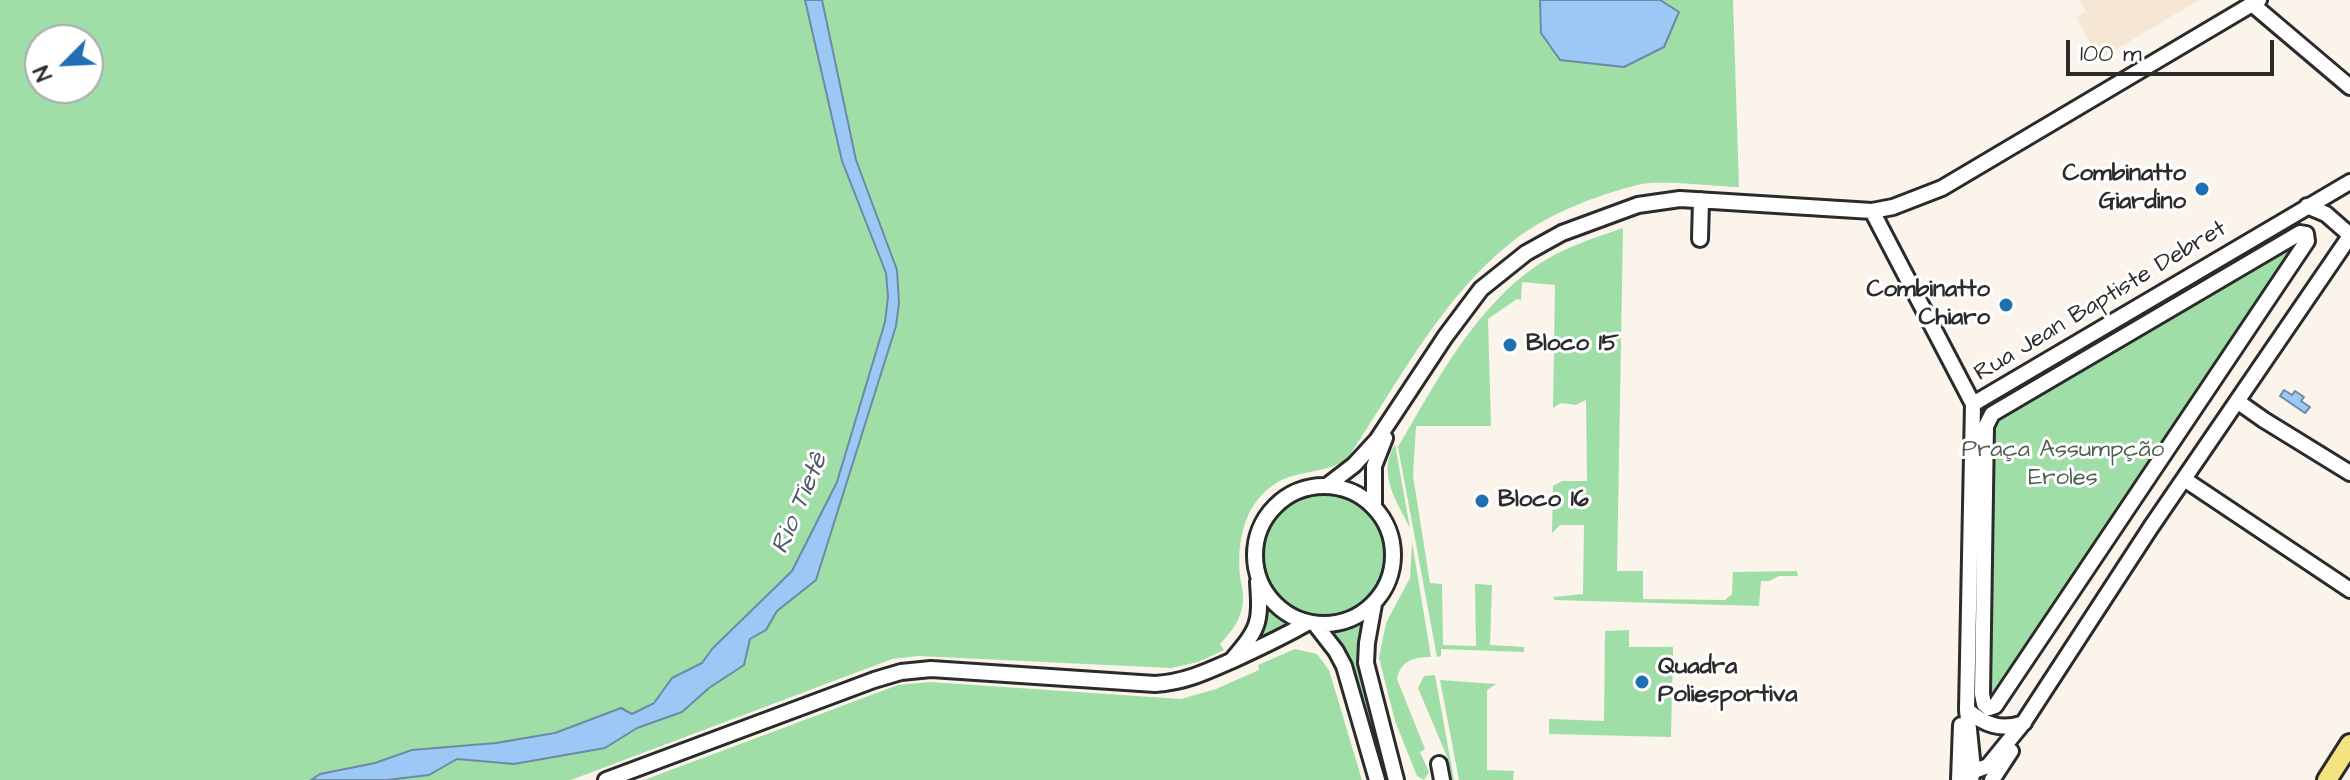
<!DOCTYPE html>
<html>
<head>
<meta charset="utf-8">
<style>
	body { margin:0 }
	#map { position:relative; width:2350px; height:780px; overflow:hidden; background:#fbf4eb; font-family:"Architects Daughter",sans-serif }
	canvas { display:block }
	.north { position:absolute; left:24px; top:24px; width:80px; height:80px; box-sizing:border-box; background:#fff; border:2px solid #aaa; border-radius:50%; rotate:246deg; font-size:22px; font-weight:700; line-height:32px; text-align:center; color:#2b2b2b }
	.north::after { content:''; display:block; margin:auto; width:28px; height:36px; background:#1f6fb2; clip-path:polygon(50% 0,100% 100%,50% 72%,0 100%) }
	.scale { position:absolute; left:2066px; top:40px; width:208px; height:36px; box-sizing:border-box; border:4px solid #2b2b2b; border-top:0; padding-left:10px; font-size:24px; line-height:28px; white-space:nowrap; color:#2b2b2b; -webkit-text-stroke:6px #fff; paint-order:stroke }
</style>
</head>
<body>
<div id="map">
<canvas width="2350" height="780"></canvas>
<div class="north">N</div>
<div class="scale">100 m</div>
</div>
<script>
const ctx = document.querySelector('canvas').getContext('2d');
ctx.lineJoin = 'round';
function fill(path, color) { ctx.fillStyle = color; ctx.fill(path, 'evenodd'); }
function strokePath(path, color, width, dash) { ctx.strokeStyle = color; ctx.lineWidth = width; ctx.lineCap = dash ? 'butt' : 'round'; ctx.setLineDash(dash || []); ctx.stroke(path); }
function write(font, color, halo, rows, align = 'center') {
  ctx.font = font + ' "Architects Daughter",sans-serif'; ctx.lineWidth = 6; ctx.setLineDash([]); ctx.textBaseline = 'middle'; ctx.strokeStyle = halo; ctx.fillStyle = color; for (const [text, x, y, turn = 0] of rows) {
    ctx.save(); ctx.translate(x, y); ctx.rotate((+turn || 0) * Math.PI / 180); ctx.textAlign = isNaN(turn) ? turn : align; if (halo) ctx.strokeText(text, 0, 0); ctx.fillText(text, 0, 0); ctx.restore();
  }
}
const built = new Path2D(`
	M2079 0H2199L2100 59 2076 18 2086 11Z`);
const green = new Path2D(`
	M0 0H805L842 161 886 273 888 297 885 322 837 482 792 571 712 649 702 663 672 678 656 700 631 715 621 708 555 733 496 743 412 750 375 763 320 774 311 780H0ZM40 40H88V88H40Z
	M822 0H1540L1541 33 1659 0H1733L1739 187C1715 186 1662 180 1641 184 1597 195 1549 213 1513 241 1442 296 1396 386 1347 459 1324 475 1294 469 1272 486 1243 507 1237 543 1240 576 1241 584 1244 593 1243 601 1242 619 1232 631 1220 644L1224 650 1198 662 1171 668 918 656 892 659 571 780H387L429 775 457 759 514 764 605 748 637 728 682 712 709 688 750 638 766 630 777 611 816 580 896 326 899 303 897 270 856 160Z
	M2306 226 2312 231V244L1996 713 1987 716 1981 709 1988 413Z
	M1623 228 1617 571H1643V599L1725 600 1732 594 1733 572 1797 571 1798 576H1779L1769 581H1761L1759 606 1555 600 1553 597 1583 594 1584 525H1560L1552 533 1553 486 1562 481H1587L1586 400 1576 405 1561 403 1553 408 1555 285 1522 282 1521 300 1517 299 1488 319 1491 426H1416L1413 476 1430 583 1442 584 1443 645 1476 646 1475 584 1492 585 1490 645 1524 647V652L1441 649V656L1437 657 1398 447C1437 381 1474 308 1539 264 1565 247 1594 238 1623 228Z
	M1395 444 1410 528C1396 500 1377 474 1395 444Z
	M1263 556a63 63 0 1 1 126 0a63 63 0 1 1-126 0Z
	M1412 542 1431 657C1414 657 1401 660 1397 679L1425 749 1420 752 1429 772 1424 780 1417 776 1395 721 1379 658 1386 623 1410 578Z
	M1269 608 1289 624 1261 636Z
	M1366 619C1347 668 1376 731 1390 780H1383L1351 665 1344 651 1324 632 1355 625Z
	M1629 630V647H1673L1671 737 1549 734V719L1604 721 1605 631Z
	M1295 649 1317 654 1329 670 1362 780H644L898 685 930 682 1181 699 1216 689 1259 670 1258 665Z
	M1435 675 1454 780H1451L1448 759 1418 688 1424 676Z
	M1440 680 1496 684 1487 690V770L1514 771 1513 780H1459Z`);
const water = new Path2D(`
	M805 0H822L856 160 897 270 899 303 896 326 816 580 777 611 766 630 750 639 744 665 709 688 682 712 637 728 605 748 514 764 457 759 429 775 387 780H311L320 774 375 763 412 750 496 743 555 733 621 708 632 714 654 703 672 678 702 663 712 649 792 571 837 482 885 322 888 297 886 273 842 161Z
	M1540 0H1660L1679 12 1664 47 1624 67 1560 60 1541 33Z
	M2284 390 2292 395 2295 391 2304 397 2301 401 2310 407 2305 413 2280 396Z`);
const minor = new Path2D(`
	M2252 4 2350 87
	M2307 206 2326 214 2350 235
	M1872 211 1973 404
	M2300 233 2306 234 2307 241 1995 706 1989 708 1984 704 1982 694 1986 426 1992 414Z
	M1700 239 1701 200
	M2237 401 2264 420 2350 473
	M2184 479 2350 590
	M1328 485 1354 465 1377 440 1445 337 1481 289 1526 253 1562 233 1638 205 1680 199 1872 211 1893 207 1942 188 2259 0
	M1255 555a69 69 0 1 1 138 0a69 69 0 1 1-138 0Z
	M1374 506V466L1385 438
	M1374 604 1367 643 1366 663 1396 780
	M1315 624 1336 651 1344 666 1377 780
	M1232 660C1259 628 1261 624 1258 582
	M1967 710C1985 725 2001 731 2024 723
	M1960 760 1967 769 1977 770 1988 766 2024 722 2151 527 2350 236
	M1439 764 1442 780
	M606 780 874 680 901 672 931 669 1155 684C1185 682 1206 672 1233 660 1259 648 1283 637 1307 623
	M1959 780 1961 725
	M1971 780 1973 769 1967 710 1973 404 2350 182
	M1992 780 2011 751`);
const major = new Path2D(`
	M2327 780 2350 744`);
const markers = [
	[2202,189,8,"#1f6fb2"],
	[2006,305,8,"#1f6fb2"],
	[1510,345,8,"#1f6fb2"],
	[1482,501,8,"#1f6fb2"],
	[1642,682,8,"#1f6fb2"]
];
const poiNames = [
	["Combinatto",2186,175,"right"],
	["Giardino",2186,203,"right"],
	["Combinatto",1990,291,"right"],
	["Chiaro",1990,319,"right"],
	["Bloco 15",1526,345],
	["Bloco 16",1498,501],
	["Quadra",1658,668],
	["Poliesportiva",1658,696]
];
const streetNames = [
	["Rua Jean Baptiste Debret",2101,302,-31]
];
const parkNames = [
	["Praça Assumpção",2063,451],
	["Eroles",2063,479]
];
const waterNames = [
	["Rio Tietê",801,504,-67]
];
fill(built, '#f6e7d4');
fill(green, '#9fdea7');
fill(water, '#9bc8f5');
strokePath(water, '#6e89a4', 2);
strokePath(minor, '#2b2b2b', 20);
strokePath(major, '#2b2b2b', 24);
strokePath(minor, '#fff', 14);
strokePath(major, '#f5e382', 18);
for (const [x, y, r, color] of markers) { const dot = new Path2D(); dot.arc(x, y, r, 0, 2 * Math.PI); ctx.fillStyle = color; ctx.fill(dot); strokePath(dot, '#fff', 3); }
write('bold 24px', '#2b2b2b', '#fff', poiNames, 'left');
write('24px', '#2b2b2b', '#fff', streetNames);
write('24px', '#4e6150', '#fff', parkNames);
write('italic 26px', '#4d5a68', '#fff', waterNames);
</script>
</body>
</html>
